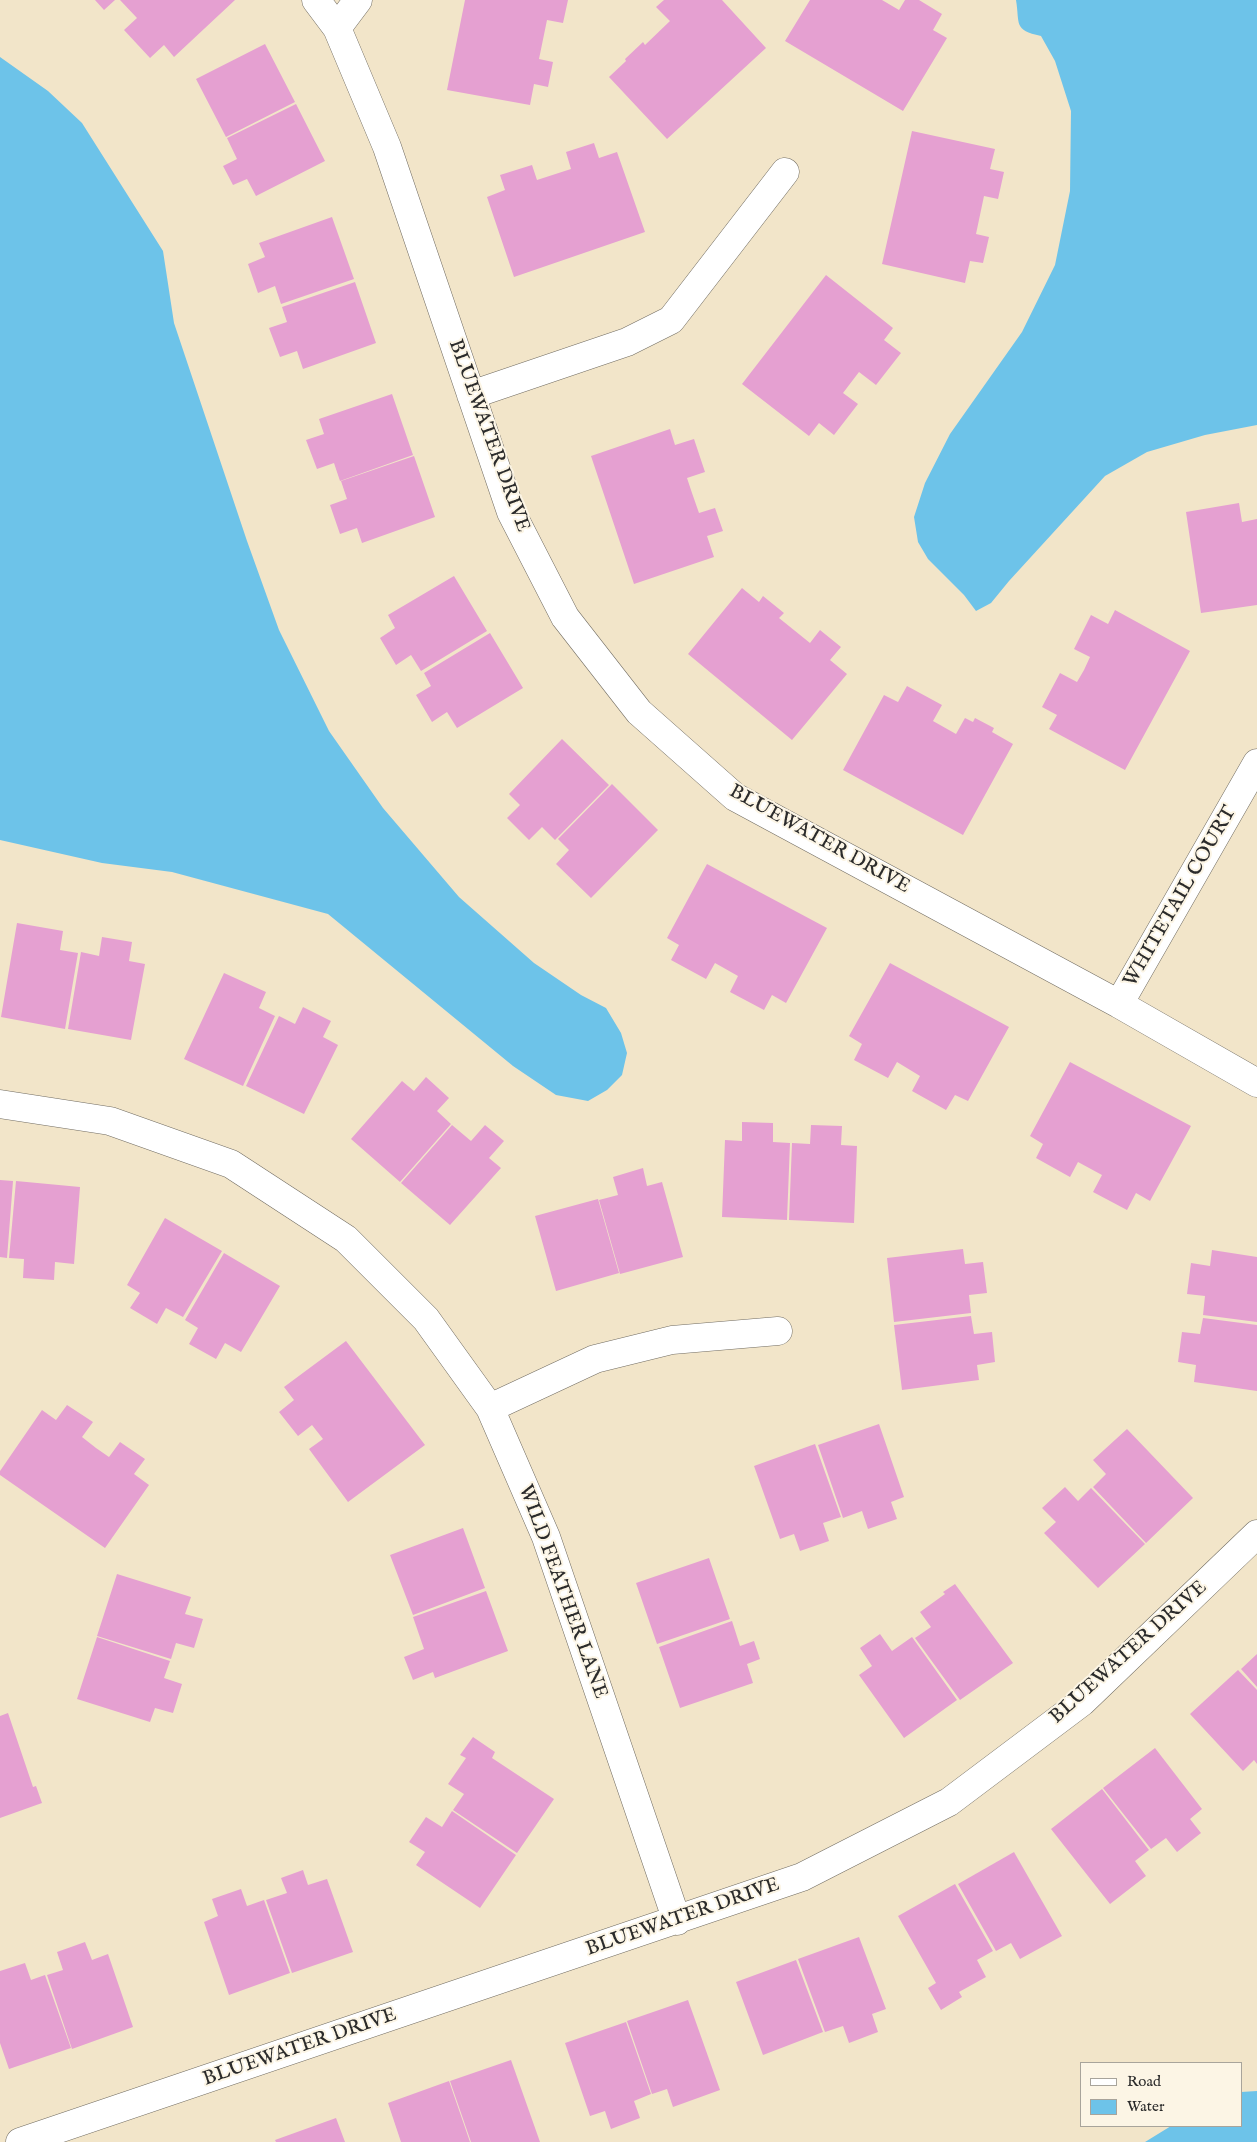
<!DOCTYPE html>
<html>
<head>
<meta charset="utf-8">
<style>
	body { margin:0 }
	#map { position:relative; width:1257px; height:2142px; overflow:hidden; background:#f2e5c9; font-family:"IM FELL English",serif }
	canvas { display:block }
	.legend { position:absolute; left:1080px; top:2062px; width:162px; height:65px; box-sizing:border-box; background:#fcf5e5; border:1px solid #a8a49b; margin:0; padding:6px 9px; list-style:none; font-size:15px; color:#2b2b2b }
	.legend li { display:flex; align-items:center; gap:10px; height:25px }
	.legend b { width:25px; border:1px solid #a8a49b }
</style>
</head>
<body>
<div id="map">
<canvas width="1257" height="2142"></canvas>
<ul class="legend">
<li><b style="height:6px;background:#fff"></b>Road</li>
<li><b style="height:14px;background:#6dc3e9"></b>Water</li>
</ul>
</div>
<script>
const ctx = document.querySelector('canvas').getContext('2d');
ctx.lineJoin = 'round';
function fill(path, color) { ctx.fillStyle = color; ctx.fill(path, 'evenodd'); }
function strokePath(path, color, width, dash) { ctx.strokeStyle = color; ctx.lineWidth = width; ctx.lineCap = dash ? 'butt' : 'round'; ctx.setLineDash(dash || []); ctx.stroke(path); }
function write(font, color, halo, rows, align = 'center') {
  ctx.font = font + ' "IM FELL English",serif'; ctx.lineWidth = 4; ctx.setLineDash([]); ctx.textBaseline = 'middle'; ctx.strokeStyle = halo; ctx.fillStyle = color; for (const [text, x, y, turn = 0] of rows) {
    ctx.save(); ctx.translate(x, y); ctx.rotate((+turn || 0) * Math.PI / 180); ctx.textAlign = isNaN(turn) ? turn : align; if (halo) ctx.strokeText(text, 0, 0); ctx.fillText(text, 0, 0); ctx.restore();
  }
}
const water = new Path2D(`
	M1016 0H1257V425L1205 435 1147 452 1105 476 1009 581 991 603 976 611 964 595 928 559 918 542 914 517 925 483 950 434 1022 332 1055 265 1070 191 1071 111 1055 61 1041 36C1013 30 1020 24 1016 0Z
	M0 57 48 91 82 123 163 251 174 323 247 541 279 630 329 731 383 808 459 897 534 963 581 995 606 1008 621 1033 627 1053 622 1075 607 1090 588 1101 556 1095 513 1066 328 914 172 872 102 863 0 840Z
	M1257 2091V2142H1145L1171 2126H1241V2092Z`);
const building = new Path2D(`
	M95 0H115L104 10Z
	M120 0H235L174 57 164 45 150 58 124 30 137 18Z
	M465 0H568L563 23 547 20 539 59 553 62 548 87 534 84 530 105 447 90Z
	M664 0H722L766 48 667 139 609 77 626 61 625 59 643 42 645 45 670 21 656 7Z
	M810 0H882L899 10 905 0H919L942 14 933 30 947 38 903 111 785 41Z
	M265 44 295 102 226 137 196 79Z
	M296 104 325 161 256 196 247 179 233 185 223 166 237 159 227 138Z
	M912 131 995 149 990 169 1004 172 998 199 984 196 976 234 989 237 983 263 970 261 965 283 882 264Z
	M594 143 599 158 617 152 645 232 514 277 487 197 505 190 500 175 532 165 537 180 571 169 566 152Z
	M332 217 354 279 281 304 275 286 258 293 248 264 265 257 259 243Z
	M826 275 893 328 884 340 901 353 876 385 859 372 843 393 858 404 834 435 819 423 809 436 742 384Z
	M355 282 376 343 303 369 297 351 280 357 269 328 287 322 282 307Z
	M392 394 413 455 340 481 334 463 317 469 306 440 324 434 319 419Z
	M670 429 675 445 694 439 705 472 687 478 692 493 699 513 715 508 723 531 707 536 714 557 634 584 591 456Z
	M414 456 435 517 362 543 357 528 340 534 330 505 347 499 341 481Z
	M1239 503 1242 522 1257 519V605L1201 613 1186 512Z
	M454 576 487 631 421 671 411 655 396 665 380 638 395 628 388 615Z
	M742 588 759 602 763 596 784 613 779 618 810 643 820 630 841 647 830 660 847 674 792 740 688 654Z
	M1115 610 1190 651 1125 770 1049 729 1057 715 1042 707 1060 673 1077 682 1084 670 1090 657 1074 649 1091 615 1108 624Z
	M490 633 523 688 457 728 447 712 432 722 416 695 431 686 424 673Z
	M907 686 942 705 933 721 956 734 965 718 973 722 975 718 994 728 992 732 1013 744 963 835 843 770 884 695 898 702Z
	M562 739 609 785 555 840 542 827 529 840 507 818 520 805 509 794Z
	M612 784 658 830 591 898 556 864 569 850 558 839Z
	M707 864 827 928 786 1003 772 995 764 1010 730 992 738 976 715 963 706 979 671 960 679 945 667 938Z
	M17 923 63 931 60 950 78 953 65 1029 1 1017Z
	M102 937 132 942 129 961 145 964 131 1040 68 1029 81 952 99 956Z
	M890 963 1009 1027 968 1101 955 1095 946 1110 912 1091 920 1076 897 1062 888 1078 854 1060 862 1044 849 1036Z
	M224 973 266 992 259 1008 275 1016 243 1086 184 1059Z
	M303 1007 331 1021 323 1037 338 1045 304 1114 246 1086 279 1016 295 1024Z
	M1070 1062 1191 1126 1150 1201 1136 1193 1127 1210 1093 1192 1102 1175 1078 1162 1070 1177 1036 1158 1043 1144 1030 1136Z
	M426 1077 449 1098 437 1111 451 1124 400 1182 351 1139 402 1081 414 1091Z
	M742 1122 773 1123V1142L790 1143 787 1220 722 1217 725 1140 742 1141Z
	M452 1125 471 1141 485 1125 504 1141 489 1158 501 1168 450 1225 401 1183Z
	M811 1125 842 1126 841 1145 857 1146 854 1223 789 1220 792 1143 810 1144Z
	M643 1168 647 1186 662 1182 683 1257 620 1274 599 1200 618 1195 613 1177Z
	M0 1180 13 1181 7 1258 0 1257Z
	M16 1181 80 1187 74 1264 55 1262 54 1280 23 1278 24 1259 9 1258Z
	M598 1199 619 1273 556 1291 535 1216Z
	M165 1218 222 1251 183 1317 166 1308 157 1324 130 1308 140 1293 127 1285Z
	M963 1249 965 1264 983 1262 987 1293 969 1295 971 1313 894 1322 887 1258Z
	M1212 1250 1257 1257V1322L1203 1315 1205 1296 1187 1294 1191 1263 1210 1266Z
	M224 1253 280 1286 241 1352 225 1343 216 1359 189 1344 198 1328 185 1320Z
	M971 1316 974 1334 992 1332 995 1362 977 1365 979 1380 902 1390 894 1325Z
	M1203 1318 1257 1325V1391L1194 1382 1196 1365 1178 1362 1182 1332 1200 1334Z
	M346 1341 425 1445 348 1502 309 1449 323 1439 312 1425 298 1436 279 1412 294 1400 284 1387Z
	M67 1405 93 1422 82 1437 96 1448 109 1457 120 1442 145 1459 134 1474 149 1485 105 1548 0 1475V1471L42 1410 56 1420Z
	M879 1424 904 1497 891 1502 897 1519 868 1529 862 1511 843 1518 818 1445Z
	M1127 1429 1193 1498 1146 1543 1093 1487 1106 1474 1093 1460Z
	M815 1444 841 1517 823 1523 829 1541 800 1551 794 1534 780 1539 754 1466Z
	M1065 1487 1078 1501 1091 1488 1145 1544 1098 1588 1044 1533 1056 1522 1042 1508Z
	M463 1528 485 1588 413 1615 390 1555Z
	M709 1558 730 1619 657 1644 636 1583Z
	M117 1574 191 1597 185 1614 203 1619 194 1648 176 1643 171 1659 97 1636Z
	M955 1584 1013 1663 960 1700 915 1638 931 1627 920 1612 945 1594 943 1592Z
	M486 1591 508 1651 435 1678 433 1672 413 1680 404 1657 424 1649 413 1617Z
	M732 1621 740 1646 754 1641 760 1659 747 1664 753 1683 680 1708 659 1647Z
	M880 1634 892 1651 912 1637 957 1700 904 1738 859 1675 872 1666 860 1648Z
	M97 1637 170 1661 164 1678 182 1684 173 1713 155 1708 150 1722 77 1699Z
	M1257 1654V1687L1241 1669Z
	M1238 1670 1257 1690V1764L1254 1760 1243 1771 1190 1714Z
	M8 1713 33 1787 36 1786 42 1803 0 1818V1716Z
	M473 1737 495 1752 492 1758 554 1799 517 1853 453 1810 464 1794 448 1784 466 1758 460 1755Z
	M1155 1748 1202 1809 1190 1819 1201 1833 1177 1852 1166 1838 1151 1849 1103 1788Z
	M1102 1789 1149 1850 1135 1861 1146 1876 1110 1904 1051 1829Z
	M452 1811 516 1855 480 1908 416 1865 425 1852 409 1842 426 1817 442 1827Z
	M1014 1852 1062 1936 1020 1959 1011 1943 996 1951 958 1884Z
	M303 1870 308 1885 327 1879 353 1952 292 1973 266 1900 287 1893 281 1878Z
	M955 1884 993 1951 977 1960 986 1977 959 1992 962 1997 941 2010 928 1988 936 1983 898 1916Z
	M241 1889 247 1906 264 1900 290 1973 229 1995 204 1922 218 1916 212 1899Z
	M859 1937 886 2009 872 2014 878 2032 849 2043 843 2026 825 2032 798 1959Z
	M85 1942 92 1960 108 1954 133 2027 72 2049 47 1975 63 1970 57 1952Z
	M796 1960 823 2032 763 2055 736 1982Z
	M25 1963 31 1980 45 1975 71 2048 9 2069 0 2043V1971Z
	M688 2000 720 2090 673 2107 667 2089 652 2094 627 2021Z
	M626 2022 651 2094 634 2101 640 2118 611 2129 605 2111 590 2116 565 2043Z
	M511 2060 540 2142H471L450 2081Z
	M449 2081 470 2142H401L388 2103Z
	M336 2118 345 2142H276L275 2140Z`);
const minor = new Path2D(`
	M316 0 337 28 387 147 511 512 565 617 639 712 735 797 1119 1004 1257 1083
	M337 28 358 0
	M471 395 627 342 671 320 785 172
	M1119 1004 1257 763
	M0 1104 110 1121 231 1164 346 1239 426 1319 490 1408 546 1537 677 1921
	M490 1408 595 1359 672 1340 778 1331
	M20 2142 802 1877 949 1802 1082 1702 1257 1534`);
const streetNames = [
	["BLUEWATER DRIVE",488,436,70],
	["BLUEWATER DRIVE",819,840,29],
	["WHITETAIL COURT",1181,897,-60],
	["WILD FEATHER LANE",562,1592,70],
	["BLUEWATER DRIVE",1129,1653,-42],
	["BLUEWATER DRIVE",683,1918,-19],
	["BLUEWATER DRIVE",300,2048,-19]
];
fill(water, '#6dc3e9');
fill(building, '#e5a0d1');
strokePath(minor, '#716c62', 29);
strokePath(minor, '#fff', 28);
write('20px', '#2b2b2b', '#fcf5e5', streetNames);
</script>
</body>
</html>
